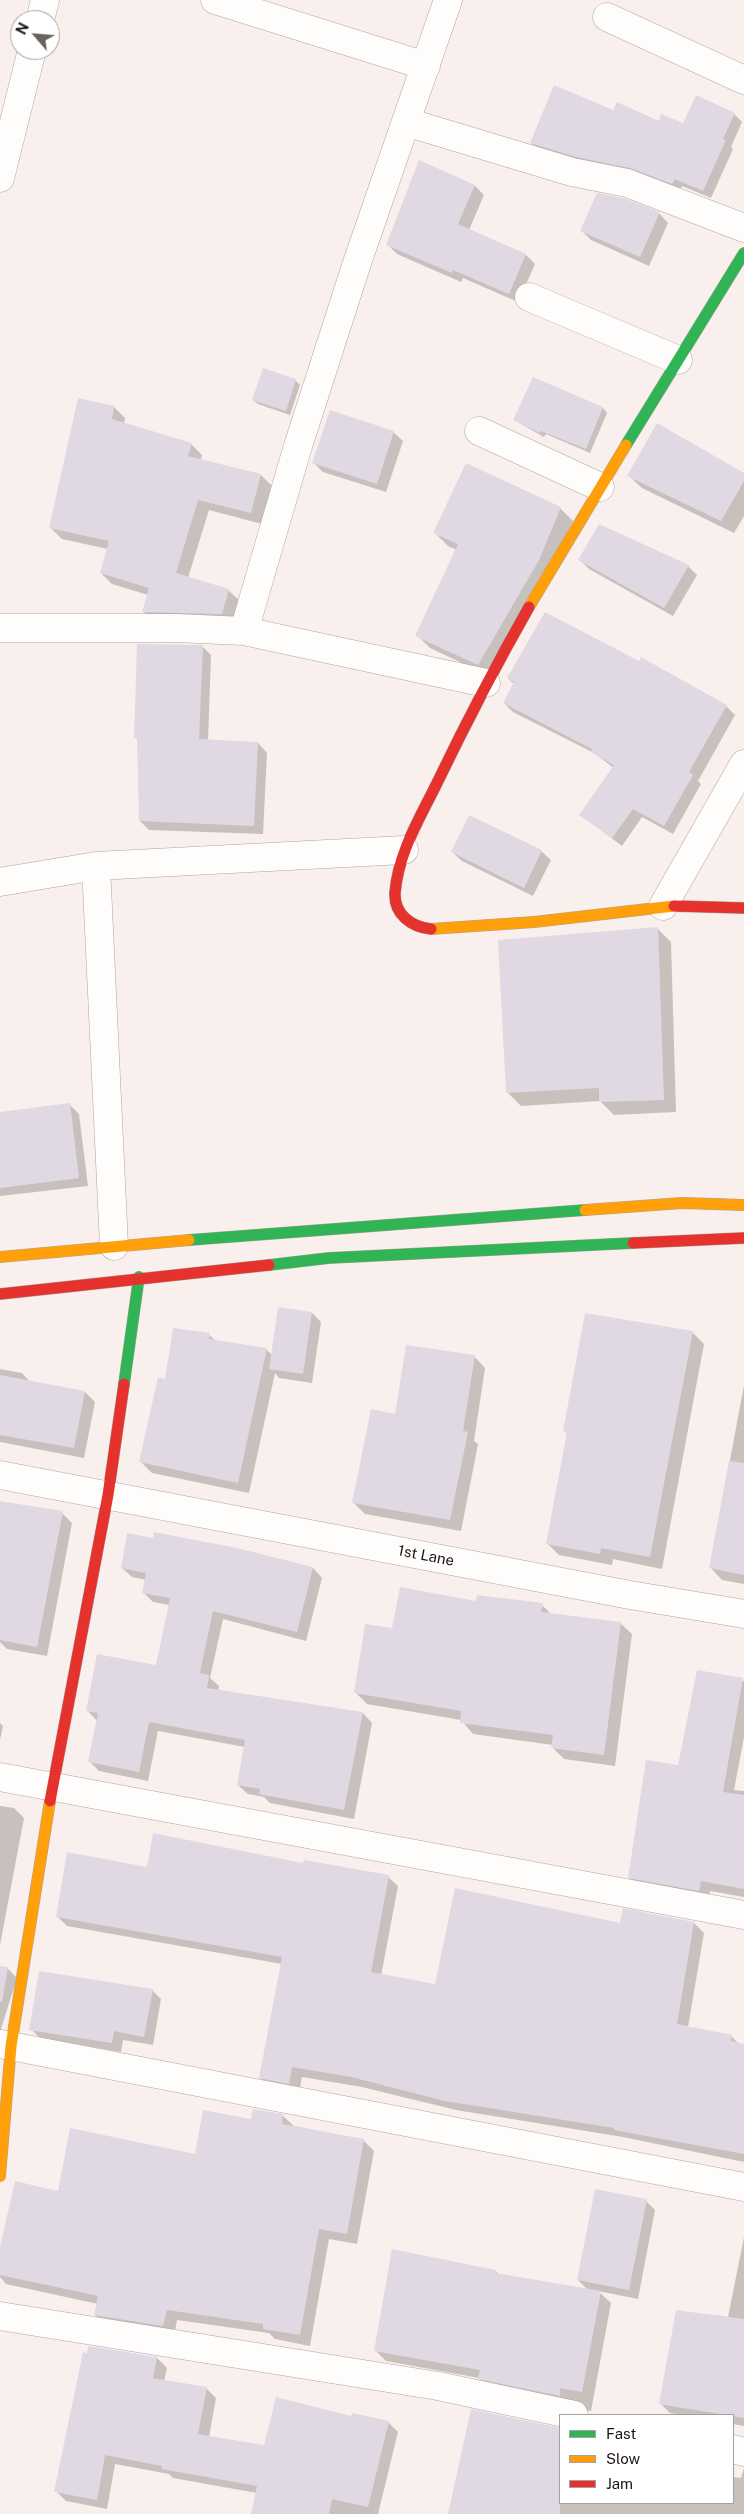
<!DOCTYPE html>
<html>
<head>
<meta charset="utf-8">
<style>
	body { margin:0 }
	#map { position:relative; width:744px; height:2514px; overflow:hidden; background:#f9f0ed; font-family:"Public Sans",sans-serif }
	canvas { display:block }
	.legend { position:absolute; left:559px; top:2414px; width:175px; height:90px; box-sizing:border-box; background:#fff; border:1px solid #a5a1a0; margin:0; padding:6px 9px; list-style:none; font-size:15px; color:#1e1511 }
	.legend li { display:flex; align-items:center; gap:10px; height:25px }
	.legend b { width:25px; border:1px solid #a5a1a0 }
	.north { position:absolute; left:10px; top:10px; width:50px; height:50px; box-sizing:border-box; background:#fff; border:1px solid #a5a1a0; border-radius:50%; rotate:297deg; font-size:14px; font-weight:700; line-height:20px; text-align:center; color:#1e1511 }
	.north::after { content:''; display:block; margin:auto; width:18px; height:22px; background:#6b625e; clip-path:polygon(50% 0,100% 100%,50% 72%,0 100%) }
</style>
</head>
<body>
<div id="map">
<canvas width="744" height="2514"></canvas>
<ul class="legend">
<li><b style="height:6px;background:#30b455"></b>Fast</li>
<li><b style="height:6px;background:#ff9f0a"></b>Slow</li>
<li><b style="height:6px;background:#e5322d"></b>Jam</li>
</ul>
<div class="north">N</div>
</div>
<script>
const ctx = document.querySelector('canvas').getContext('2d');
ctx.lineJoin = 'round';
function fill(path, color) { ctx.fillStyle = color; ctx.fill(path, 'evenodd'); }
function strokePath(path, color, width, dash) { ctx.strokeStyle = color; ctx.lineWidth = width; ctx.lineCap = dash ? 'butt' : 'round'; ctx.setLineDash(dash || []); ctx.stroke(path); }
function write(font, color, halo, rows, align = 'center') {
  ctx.font = font + ' "Public Sans",sans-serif'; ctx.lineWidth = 4; ctx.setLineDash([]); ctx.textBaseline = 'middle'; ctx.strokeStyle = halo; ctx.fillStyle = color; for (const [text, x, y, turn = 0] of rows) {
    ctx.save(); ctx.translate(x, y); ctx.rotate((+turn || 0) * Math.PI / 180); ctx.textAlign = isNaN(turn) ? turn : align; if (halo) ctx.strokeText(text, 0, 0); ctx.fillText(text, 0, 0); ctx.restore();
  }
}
const shadow = new Path2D(`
	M614 112 659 122 684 125 734 114 742 122 731 147 733 149 711 198 682 186 680 191 539 150 531 143Z
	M420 161 475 186 484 195 469 230 526 255 535 264 518 302 463 278 461 282 397 254 387 244Z
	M659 213 668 223 649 266 591 240 582 231Z
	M533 379 603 408 607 413 590 453 546 434 544 437 514 420Z
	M295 380 300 385 290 415 258 404 253 400Z
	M114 407 125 418 124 424 191 444 202 455 201 460 261 475 272 486 262 524 209 510 188 578 228 590 240 601 233 625 155 623 144 612 148 595 112 584 101 573 108 549 62 539 51 528Z
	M393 432 403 441 386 492 323 472 314 463Z
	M744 474V516L734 533 642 488 629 476Z
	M560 508 573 521 492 677 430 648 417 635 457 550 448 546 435 533Z
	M580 560 688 566 697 575 673 616 589 569Z
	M202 646 211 655 208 741 258 743 267 753 263 834 149 830 140 821 138 741 136 738Z
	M508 678 726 706 735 715 698 781 701 784 673 834 642 817 622 846 581 815 614 768 594 753 513 712 504 703 514 684Z
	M541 851 551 860 533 896 462 861 452 852Z
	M658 929 671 942 676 1112 614 1115 600 1101 521 1106 508 1093Z
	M70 1105 79 1114 88 1186 0 1196V1114Z
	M279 1309 312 1313 321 1322 312 1383 279 1378 275 1373 249 1493 152 1473 141 1462 166 1380 209 1335 216 1341 266 1349 272 1355Z
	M692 1332 704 1344 662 1569 613 1559 612 1565 559 1555 547 1543 568 1434 565 1431Z
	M474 1356 485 1368 474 1441 478 1444 461 1531 365 1514 354 1503 396 1415Z
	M0 1369 22 1373 30 1382 85 1392 95 1402 84 1458 0 1442Z
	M744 1385V1584L722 1580 710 1567Z
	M0 1503 62 1513 72 1523 47 1656 7 1649 0 1642Z
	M154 1539 237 1549 313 1568 322 1578 306 1641 223 1619 210 1678 219 1686 218 1691 363 1713 372 1723 354 1819 270 1803 264 1797 248 1794 238 1785 245 1747 158 1731 148 1781 99 1771 89 1761 97 1721 87 1710 156 1666 170 1605 153 1602 143 1592 146 1580 132 1577 122 1568Z
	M477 1603 542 1605 552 1615 620 1623 632 1634 615 1766 564 1759 553 1748V1745L473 1734 461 1720 367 1704 355 1692 393 1629Z
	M698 1671 744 1681V1737L734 1790 744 1791V1897L710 1891 709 1900 639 1887 629 1877 679 1766Z
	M0 1723 3 1726 0 1740Z
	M0 1806 14 1808 24 1818 0 1945Z
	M304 1864 388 1877 398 1886 381 1976 436 1986 622 1925 694 1923 704 1933 688 2027 731 2036 739 2044 744 2045V2162L623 2137 456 2110 362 2087 302 2077 299 2093 270 2087 261 2078 282 1964 67 1926 57 1916 148 1869Z
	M0 1967 7 1968 17 1978 0 2032Z
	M152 1990 161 1999 153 2045 123 2040 121 2052 40 2038 31 2029Z
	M283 2116 294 2126 363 2140 374 2151 357 2244 329 2239 310 2346 275 2339 269 2333 177 2320 174 2336 106 2326 95 2315 98 2304 6 2284 0 2277V2253L59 2192 196 2156 252 2120Z
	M646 2201 655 2210 638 2299 598 2291 611 2303 591 2411 490 2389 479 2378 386 2361 375 2350 496 2271 499 2275 589 2291 578 2280Z
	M744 2237V2426L733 2424V2415H683L670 2413 660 2403 715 2315 728 2317Z
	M89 2347 157 2358 167 2368 164 2381 206 2388 216 2398 209 2437 265 2446 352 2418 388 2422 398 2432 378 2514H252L257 2493 173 2478 169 2474 115 2464 107 2509 66 2501 56 2491Z
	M472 2411 560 2428V2503H733V2477L741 2478 744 2468V2514H449Z`);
const building = new Path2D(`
	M554 85 613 110 617 102 659 121 661 114 683 123 696 95 735 113 723 139 726 140 703 191 675 179 672 184 630 168 576 157 530 143Z
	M419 160 475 185 458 224 526 254 509 294 453 270 452 273 386 245Z
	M597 193 623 198 660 212 640 257 580 231Z
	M263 368 296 379 286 411 252 400Z
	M533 377 603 407 586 449 541 431 540 433 513 420Z
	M78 398 114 406 112 419 192 443 188 456 261 474 251 513 198 500 176 573 229 589 222 614 142 612 149 588 100 573 109 541 49 528Z
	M330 410 394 431 377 484 312 463Z
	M657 423 744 473V481L721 521 627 476Z
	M466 463 561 507 539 560 478 665 415 636 458 544 433 533Z
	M599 524 689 565 664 608 578 560Z
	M545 612 639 661 641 657 727 705 689 772 693 775 664 826 633 809 612 838 579 815 614 765 590 752 592 749 503 703 514 682 507 678Z
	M137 644 203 645 199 739 258 742 254 826 139 821 137 739 134 738Z
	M469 815 542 850 524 888 451 852Z
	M658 927 664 1100 599 1102V1088L506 1093 498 940Z
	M70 1103 79 1178 0 1188V1112Z
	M278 1307 312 1312 303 1374 269 1369Z
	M585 1313 693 1331 650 1557 601 1548 600 1554 546 1544 567 1432 563 1431Z
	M173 1328 210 1333 209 1339 267 1348 238 1483 139 1462 158 1377 165 1379Z
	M406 1345 475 1355 463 1431 468 1432 450 1520 352 1503 371 1409 395 1414Z
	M0 1375 85 1391 74 1448 0 1435Z
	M729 1461 744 1463V1575L709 1568Z
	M0 1501 63 1511 37 1647 0 1640Z
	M154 1532 237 1548 313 1567 297 1632 213 1611 200 1673 209 1675 207 1688 363 1712 344 1810 259 1794 260 1789 237 1785 245 1740 149 1722 139 1772 88 1762 98 1713 86 1711 97 1654 156 1665 170 1598 142 1593 146 1573 121 1568 127 1533 153 1538Z
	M400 1587 476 1601 477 1595 543 1603 541 1612 621 1622 604 1755 551 1748 553 1735 460 1723 461 1711 354 1693 365 1624 392 1628Z
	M697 1670 743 1678 723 1792 744 1795V1889L701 1881 699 1891 628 1878 646 1760 678 1765Z
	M153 1833 303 1863 304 1860 389 1875 371 1972 435 1984 455 1888 620 1923 623 1908 694 1922 677 2024 732 2035 731 2041 744 2044V2154L614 2130V2128L445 2101 351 2077 292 2067 289 2084 259 2078 282 1957 56 1917 67 1852 147 1867Z
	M0 1966 8 1967 2 2002H0Z
	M39 1971 153 1989 144 2037 114 2031 112 2043 29 2030Z
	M253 2109 283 2114 282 2124 364 2139 347 2234 319 2229 300 2335 263 2329V2324L167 2310 163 2326 94 2315 98 2296 0 2275V2247L15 2181 58 2191 70 2128 195 2154 203 2110 251 2119Z
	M595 2189 647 2199 629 2290 577 2280Z
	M392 2249 496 2270V2273L601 2291 582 2392 560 2388V2396L478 2379 480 2370 374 2351Z
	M676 2310 744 2319V2418L659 2404Z
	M88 2346 157 2357 153 2378 207 2387 198 2434 264 2445 276 2397 351 2416 352 2413 389 2421 368 2507 332 2499 329 2514H251L257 2486 162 2469V2466L105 2455 97 2500 54 2492 83 2352 87 2353Z
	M471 2409 560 2428V2514H448Z`);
const street = new Path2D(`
	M215 0 426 66
	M607 17 744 80
	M40 20 45 0
	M406 122 572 172 627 183 744 228
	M0 178 32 50
	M529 297 678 360
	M479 431 600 487
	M0 628H177L244 631 486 683
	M244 631 298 446 357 263 448 0
	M96 866 114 1246
	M0 882 96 866 404 850
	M663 906 744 764
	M0 1475 630 1595 744 1614
	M0 1777 744 1915
	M0 2044 744 2187
	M0 2316 438 2386 574 2415
	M733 2449 744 2452`);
const fast = new Path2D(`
	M626 445 744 253
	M189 1240 585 1210
	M269 1265 329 1258 633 1243
	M124 1384 139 1277`);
const slow = new Path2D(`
	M529 607 626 445
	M431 929 534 922 674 906
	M585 1210 682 1203 744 1205
	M0 1257 189 1240
	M0 2176 11 2046 50 1801`);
const jam = new Path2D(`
	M674 906 744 908
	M431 929C411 927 394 914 395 893 398 853 420 818 437 783 466 723 496 665 529 607
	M633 1243 744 1238
	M0 1294 269 1265
	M50 1801 108 1495 124 1384`);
const streetNames = [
	["1st Lane",426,1556,11]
];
fill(shadow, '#0003');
fill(building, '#e0d9e4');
strokePath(street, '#aea5a2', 29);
strokePath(fast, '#aea5a2', 12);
strokePath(slow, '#aea5a2', 12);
strokePath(jam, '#aea5a2', 12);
strokePath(street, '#fefdfc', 28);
strokePath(fast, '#30b455', 11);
strokePath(slow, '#ff9f0a', 11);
strokePath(jam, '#e5322d', 11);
write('15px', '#1e1511', '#fff', streetNames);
</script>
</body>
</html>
